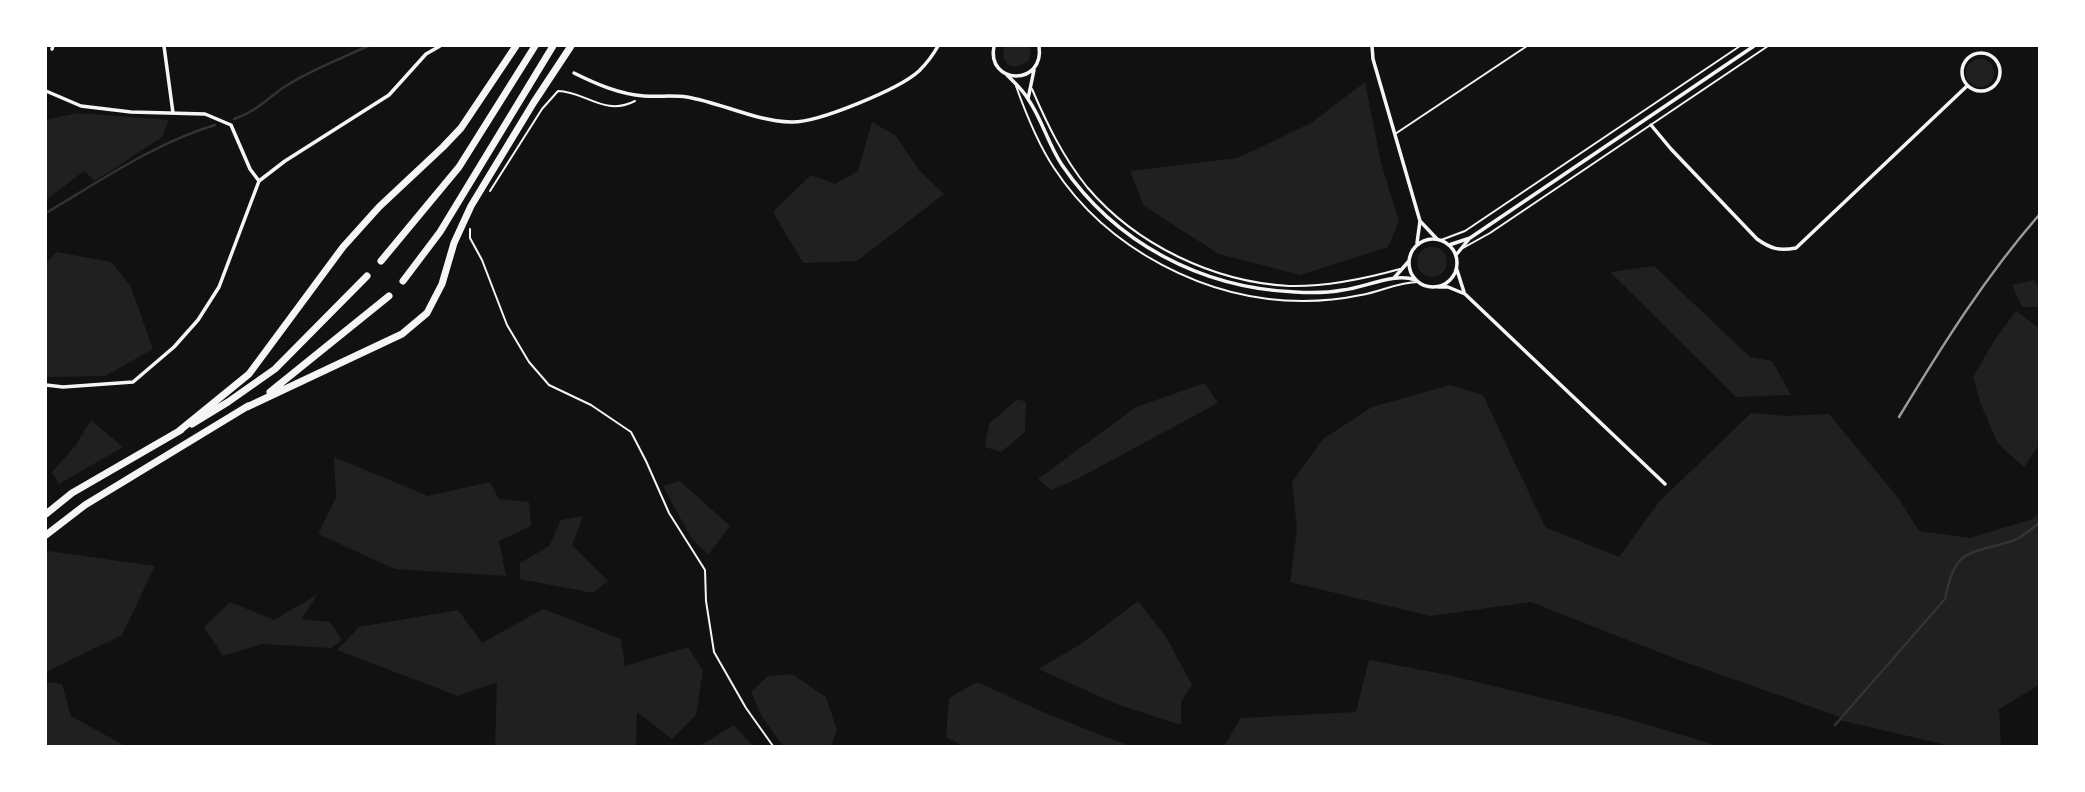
<!DOCTYPE html>
<html>
<head>
<meta charset="utf-8">
<style>
	body { margin:0 }
	#map { position:relative; width:2085px; height:792px; overflow:hidden; background:#111; font-family:Karla,sans-serif }
	canvas { display:block }
	.frame { position:absolute; inset:0; border:47px solid #fff; pointer-events:none }
</style>
</head>
<body>
<div id="map">
<canvas width="2085" height="792"></canvas>
<div class="frame"></div>
</div>
<script>
const ctx = document.querySelector('canvas').getContext('2d');
ctx.lineJoin = 'round';
function fill(path, color) { ctx.fillStyle = color; ctx.fill(path, 'evenodd'); }
function strokePath(path, color, width, dash) { ctx.strokeStyle = color; ctx.lineWidth = width; ctx.lineCap = dash ? 'butt' : 'round'; ctx.setLineDash(dash || []); ctx.stroke(path); }
const green = new Path2D(`
	M1004 46H1029L1031 52 1029 61 1017 67 1008 65 1003 57Z
	M1966 73a14 14 0 1 1 28 0a14 14 0 1 1-28 0Z
	M1365 82 1381 163 1399 221 1388 247 1300 275 1219 254 1144 206 1130 171 1238 158 1311 123Z
	M77 113 169 120 162 137 95 181 84 171 46 200V120Z
	M872 122 895 135 920 171 944 194 857 261 803 263 773 212 811 175 835 184 858 171Z
	M1417 262a15 15 0 1 1 30 0a15 15 0 1 1-30 0Z
	M56 252 111 262 130 285 153 349 105 376 46 377V263Z
	M1654 266 1750 357 1772 361 1791 395 1736 397 1610 272Z
	M2034 280 2039 287V307H2022L2012 285Z
	M2016 311 2039 328V445L2024 467 1998 444 1980 402 1973 377 1994 341Z
	M1205 383 1218 403 1077 479 1051 490 1038 479 1136 407Z
	M1450 385 1483 395 1545 527 1619 557 1659 502 1751 413 1786 416 1829 414 1899 499 1919 531 1970 538 2033 519 2039 513V685L1999 709 2001 746H1951L1839 720 1840 717 1671 657 1531 602 1430 616 1290 582 1297 529 1292 482 1323 439 1372 407Z
	M1018 399 1026 402 1025 432 1001 452 985 447 989 424Z
	M91 420 123 447 59 484 52 472 76 445Z
	M334 457 428 496 490 482 499 499 529 502 531 526 499 541 506 576 395 569 318 534 336 497Z
	M680 481 730 526 708 555 690 536 663 486Z
	M583 516 572 545 608 581 593 593 520 579V563L549 546 561 520Z
	M48 551 155 566 122 635 46 672V553Z
	M318 594 301 619 330 622 342 640 331 648 262 644 223 656 204 627 230 602 274 620Z
	M1138 601 1166 637 1192 685 1181 702V725L1119 705 1038 669 1081 644Z
	M543 609 621 639 625 666 688 647 703 670 696 715 672 739 637 712 636 746H495L497 682 458 696 337 650 359 627 458 610 482 643Z
	M1369 660 1448 675 1621 717 1719 746H1224L1241 718 1356 712Z
	M792 674 826 697 837 730 831 746H783L762 717 751 692 768 676Z
	M46 682 62 684 71 716 125 746H46Z
	M977 682 1052 716 1130 746H963L946 737 949 698Z
	M734 725 753 746H699Z`);
const stream = new Path2D(`
	M234 119C254 113 267 99 284 87 310 70 340 59 368 46
	M46 213C100 181 155 143 215 125
	M1835 725 1945 599C1955 547 1968 555 2012 541 2022 538 2031 529 2039 523`);
const path = new Path2D(`
	M490 191 542 109 558 91C585 91 604 117 635 101
	M470 229V238L482 260 507 325 529 362 549 385 591 405 631 432 646 461 669 513 705 570 706 601 714 652 746 708 773 746`);
const service = new Path2D(`
	M1016 86C1026 114 1038 144 1054 168 1107 249 1206 301 1303 301 1322 301 1342 299 1361 295 1380 292 1398 282 1418 282
	M1032 89C1047 124 1063 157 1087 187 1136 245 1214 282 1289 286 1327 287 1364 279 1400 269
	M1395 134 1527 46
	M1441 240 1465 231 1740 46
	M1463 248 1490 233 1768 46`);
const minor = new Path2D(`
	M164 46 173 113
	M994 46C986 85 1045 87 1039 46
	M1372 46 1373 59 1420 221 1437 239
	M52 49 53 46
	M1962 72a19 19 0 1 1 38 0a19 19 0 1 1-38 0Z
	M574 73C596 84 619 94 644 96 659 97 672 95 687 97 722 103 755 121 791 122 818 123 899 89 919 71 927 63 933 55 938 46
	M1007 75C1014 82 1023 90 1028 99 1042 119 1048 144 1062 165 1115 243 1201 288 1295 292 1311 293 1327 293 1343 290 1364 288 1395 272 1415 280
	M46 91 81 106 131 112 205 114 231 125 250 169 259 181
	M1028 99 1034 70
	M1651 125 1671 149 1757 239C1771 249 1779 251 1796 248L1967 86
	M1409 263a24 24 0 1 1 48 0a24 24 0 1 1-48 0Z
	M1417 243 1420 221
	M1449 245 1470 238 1754 46
	M1456 255 1469 239
	M1457 270 1464 292
	M1394 278 1409 261
	M1438 287H1448L1465 294 1665 484
	M46 385 63 387 133 382 174 347 198 320 219 287 259 181 285 161 389 95 426 54 440 46`);
const motorway = new Path2D(`
	M381 261 459 167 535 46
	M403 281 440 232 553 46
	M270 392 389 296
	M247 407 402 334 427 313 442 284 454 243 471 206 534 102 571 46
	M192 424 228 402 275 369 367 276
	M179 431 249 374 343 247 379 207 443 147 461 128 516 46
	M46 514 72 493 181 430
	M46 535 85 505 248 406`);
const rail = new Path2D(`
	M1899 417C1942 346 1985 277 2039 215`);
fill(green, '#202020');
strokePath(stream, '#333', 2.5);
strokePath(path, '#f5f5f5', 2);
strokePath(service, '#f5f5f5', 2);
strokePath(minor, '#f5f5f5', 3.5);
strokePath(motorway, '#f5f5f5', 7);
strokePath(rail, '#9a9a9a', 2.5);
</script>
</body>
</html>
